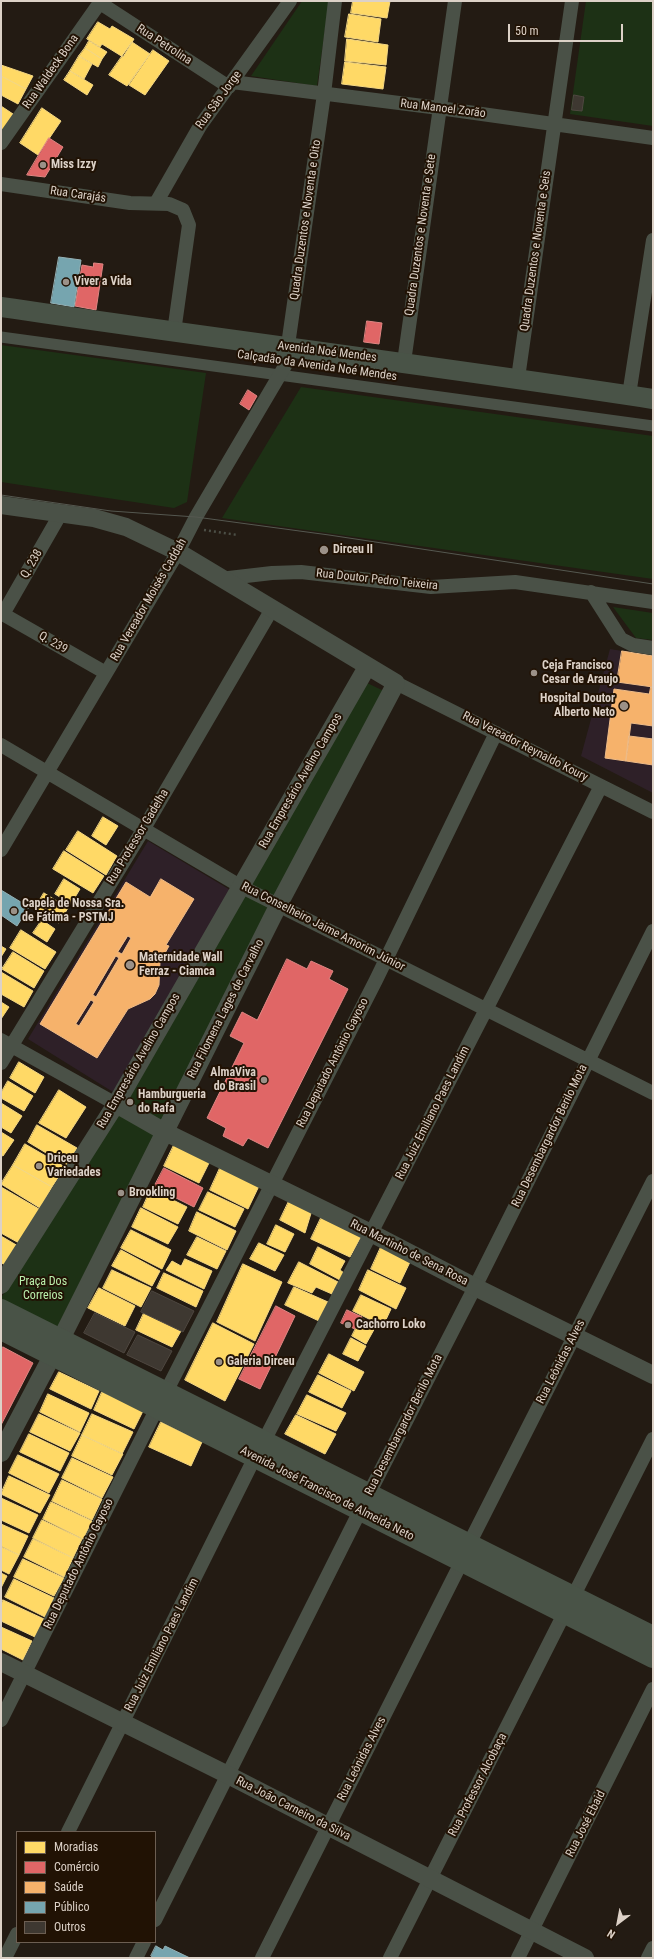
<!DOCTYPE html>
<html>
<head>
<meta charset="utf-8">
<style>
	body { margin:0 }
	#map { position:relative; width:654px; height:1959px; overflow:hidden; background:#231b13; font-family:"Roboto Condensed",sans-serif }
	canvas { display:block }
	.frame { position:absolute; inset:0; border:2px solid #dcd1c7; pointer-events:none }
	.legend { position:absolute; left:16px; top:1831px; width:140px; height:112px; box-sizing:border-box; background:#211204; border:1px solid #6c5e52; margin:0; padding:5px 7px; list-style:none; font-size:12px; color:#dcd1c7 }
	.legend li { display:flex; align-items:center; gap:8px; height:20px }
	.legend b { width:20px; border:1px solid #6c5e52 }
	.north { position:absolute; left:598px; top:1903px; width:40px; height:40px; -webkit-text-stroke:3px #211204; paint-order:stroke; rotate:212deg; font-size:11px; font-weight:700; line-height:16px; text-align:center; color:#dcd1c7 }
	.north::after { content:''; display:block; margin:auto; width:14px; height:18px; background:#dcd1c7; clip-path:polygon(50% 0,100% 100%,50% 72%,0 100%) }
	.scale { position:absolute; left:508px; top:24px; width:115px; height:18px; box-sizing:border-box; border:2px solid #dcd1c7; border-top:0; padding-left:5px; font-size:12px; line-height:14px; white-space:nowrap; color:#dcd1c7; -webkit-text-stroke:3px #211204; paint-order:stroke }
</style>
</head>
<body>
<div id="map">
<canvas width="654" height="1959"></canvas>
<div class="frame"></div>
<ul class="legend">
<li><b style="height:11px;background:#ffd966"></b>Moradias</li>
<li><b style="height:11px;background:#e06666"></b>Comércio</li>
<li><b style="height:11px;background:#f6b26b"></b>Saúde</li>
<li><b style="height:11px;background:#76a5af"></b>Público</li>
<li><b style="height:11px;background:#3e3831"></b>Outros</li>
</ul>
<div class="north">N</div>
<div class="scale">50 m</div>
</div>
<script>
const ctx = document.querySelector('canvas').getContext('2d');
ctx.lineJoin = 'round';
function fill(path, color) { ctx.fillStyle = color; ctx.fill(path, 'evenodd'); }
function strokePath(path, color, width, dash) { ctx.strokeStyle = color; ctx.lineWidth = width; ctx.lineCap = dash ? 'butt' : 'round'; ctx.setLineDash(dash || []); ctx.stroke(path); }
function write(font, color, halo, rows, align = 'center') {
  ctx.font = font + ' "Roboto Condensed",sans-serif'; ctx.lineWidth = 4; ctx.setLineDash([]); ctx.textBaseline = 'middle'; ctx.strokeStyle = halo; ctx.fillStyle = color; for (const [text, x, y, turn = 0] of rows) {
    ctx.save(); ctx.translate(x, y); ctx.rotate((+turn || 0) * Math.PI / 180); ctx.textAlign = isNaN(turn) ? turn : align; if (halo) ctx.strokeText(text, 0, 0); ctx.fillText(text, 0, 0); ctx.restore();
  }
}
const medical = new Path2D(`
	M610 649 653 656V793L581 756Z
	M148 841 232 891 113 1092 28 1039Z`);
const green = new Path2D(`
	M302 1H329L317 86 251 76Z
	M586 1H653V126L570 114Z
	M1 345 206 373 187 502 174 508 1 482Z
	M301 387 653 436V579L222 518Z
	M613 607 653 613V640L636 638Z
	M365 682 386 692 57 1332 1 1303V1298L123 1101Z`);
const homes = new Path2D(`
	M353 1H390L387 18 351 13Z
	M349 14 381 19 378 42 345 37Z
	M98 22 110 29 112 26 134 39 123 57 102 44 100 47 87 39Z
	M347 39 388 45 386 65 345 61Z
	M89 41 107 52 102 59 85 48Z
	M132 42 150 54 127 86 109 75Z
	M85 48 102 59 98 67 79 56Z
	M153 50 169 61 145 95 129 85Z
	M79 56 92 64 84 79 70 71Z
	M345 62 386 67 383 89 342 84Z
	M1 65 33 76 26 89 1 76Z
	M70 71 93 85 87 95 64 80Z
	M1 76 26 89 18 104 1 95Z
	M1 106 13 114 1 133Z
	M42 108 61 121 38 155 20 143Z
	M103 817 118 826 106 845 92 836Z
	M78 831 117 856 106 875 66 850Z
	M64 851 104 876 93 893 53 869Z
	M64 879 80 889 71 904 55 894Z
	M44 893 68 908 59 923 35 908Z
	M42 920 55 929 47 942 33 933Z
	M21 930 56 952 45 969 10 948Z
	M1 946 6 949 1 957Z
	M13 952 44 971 34 988 2 969Z
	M1 972 33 991 24 1007 1 994Z
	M1 1002 9 1007 1 1019Z
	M19 1062 44 1077 35 1093 10 1078Z
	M8 1081 33 1096 24 1111 1 1098V1093Z
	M59 1090 86 1107 66 1138 39 1123Z
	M1 1103 22 1116 11 1133 1 1127Z
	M37 1125 77 1148 66 1165 28 1142Z
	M1 1132 14 1140 3 1156 1 1155Z
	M25 1144 65 1167 52 1187 13 1165Z
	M174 1145 210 1161 199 1183 164 1166Z
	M13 1165 52 1187 40 1208 1 1184Z
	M220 1168 259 1186 248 1209 210 1190Z
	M1 1187 39 1209 19 1243 1 1233Z
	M151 1189 187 1207 178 1224 143 1207Z
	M208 1192 244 1209 235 1227 199 1210Z
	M290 1199 312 1210 305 1233 280 1220Z
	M141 1208 178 1227 168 1244 132 1227Z
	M197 1212 236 1231 227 1250 189 1231Z
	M321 1218 361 1237 350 1257 311 1239Z
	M276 1225 294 1234 285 1252 267 1244Z
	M131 1230 171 1250 162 1269 121 1248Z
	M1 1236 18 1246 6 1265 1 1263Z
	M197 1237 226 1251 217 1269 187 1255Z
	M259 1243 284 1255 275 1271 250 1259Z
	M318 1247 345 1261 340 1270 344 1273 340 1280 310 1264Z
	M381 1247 410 1262 400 1283 371 1269Z
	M121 1250 160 1271 152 1286 112 1266Z
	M185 1259 212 1271 204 1289 166 1270 172 1261 181 1266Z
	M299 1262 338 1282 332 1294 316 1287 312 1293 288 1283Z
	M243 1264 282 1282 255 1341 217 1322Z
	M112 1270 151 1288 141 1307 103 1288Z
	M368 1270 406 1288 396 1309 359 1290Z
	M164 1273 203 1291 196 1307 157 1288Z
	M294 1287 328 1302 319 1321 285 1305Z
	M99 1288 135 1306 125 1326 88 1308Z
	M361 1295 391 1309 383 1326 353 1311Z
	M144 1313 181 1331 172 1347 136 1330Z
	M361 1318 376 1326 366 1344 352 1336Z
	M213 1323 254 1344 225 1401 185 1380Z
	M351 1338 366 1346 358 1361 343 1354Z
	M329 1354 364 1372 354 1391 319 1373Z
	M59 1372 99 1391 91 1409 50 1389Z
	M318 1375 351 1391 342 1408 309 1392Z
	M102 1392 143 1411 134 1429 94 1410Z
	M48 1394 89 1413 80 1432 40 1412Z
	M307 1395 346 1413 336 1431 297 1414Z
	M39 1414 80 1433 70 1451 30 1432Z
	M92 1414 133 1432 122 1454 82 1435Z
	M296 1415 336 1434 325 1454 285 1434Z
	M161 1422 202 1442 191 1466 149 1447Z
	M29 1434 69 1453 60 1471 20 1452Z
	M82 1435 123 1454 112 1475 72 1456Z
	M18 1455 59 1474 49 1493 9 1473Z
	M72 1458 113 1477 102 1498 62 1478Z
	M9 1476 50 1495 40 1513 1 1494Z
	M62 1480 102 1499 92 1520 52 1501Z
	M1 1498 38 1515 29 1533 1 1520Z
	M51 1502 92 1521 83 1539 43 1519Z
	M42 1520 82 1539 73 1558 33 1538Z
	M1 1524 28 1536 19 1555 1 1546Z
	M33 1539 73 1558 64 1577 24 1557Z
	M1 1547 19 1555 9 1574 1 1570Z
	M23 1559 64 1578 54 1596 14 1577Z
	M1 1573 7 1576 1 1588Z
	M14 1579 54 1598 45 1617 5 1597Z
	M3 1600 44 1619 35 1637 1 1621V1605Z
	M1 1627 32 1641 23 1660 1 1649Z`);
const shops = new Path2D(`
	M49 138 63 147 45 177 27 175Z
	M94 263 103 264 96 310 75 306 82 265 93 267Z
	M367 321 382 323 379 344 364 342Z
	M248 390 257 396 249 410 240 404Z
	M287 959 307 969 311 961 333 971 329 979 348 989 268 1148 248 1138 243 1146 223 1136 226 1128 207 1118 244 1043 230 1036 242 1012 257 1020Z
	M164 1168 203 1188 194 1207 154 1187Z
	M276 1306 295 1316 260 1389 239 1379Z
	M347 1310 362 1317 355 1329 341 1323Z
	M3 1347 33 1363 1 1425V1350Z`);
const health = new Path2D(`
	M622 651 653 656V687L617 682Z
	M651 687H653V726L631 723 626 761 605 758 614 689 649 694Z
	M629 736 653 739V765L626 761Z
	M161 879 194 899 166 945 169 946 160 962 159 985 155 994 150 999 128 1009 97 1058 40 1024 126 882 150 897ZM128 936 131 938 122 954 118 952ZM116 956 119 958 96 997 93 995ZM91 1000 94 1002 79 1026 76 1024Z`);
const public = new Path2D(`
	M59 257 81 260 74 307 51 303Z
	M1 890 29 907 17 926 1 915Z
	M156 1946 163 1950 165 1946 190 1958H154L151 1956Z`);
const building = new Path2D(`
	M574 95 584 97 582 111 572 110Z
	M152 1291 194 1311 183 1332 141 1312Z
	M95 1313 135 1332 124 1353 84 1333Z
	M138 1335 172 1351 161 1371 127 1355Z`);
const path = new Path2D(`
	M204 530 238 535`);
const pedestrian = new Path2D(`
	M1 337 653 426`);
const minor = new Path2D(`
	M100 3 229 87
	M232 82 439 108 653 138
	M1 143 101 1
	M1 184 130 203 169 204 183 210 189 225 174 332
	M156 203 200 126 290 1
	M404 362 455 1
	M518 378 572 1
	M629 395 653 240
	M220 579 272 573 301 572 431 587 515 582 653 602
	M591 592 621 639 633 645 653 648
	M1 613 106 673
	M3 614 61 513
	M396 683 653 812
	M1 745 240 886 653 1093
	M1 850 178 552 196 517 285 366 324 94 335 1
	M1 1040 116 1104
	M1 1063 143 830 272 609
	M166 1392 376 980 496 733
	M264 1441 601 786
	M469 1544 653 1181
	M574 1595 653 1439
	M1 1720 157 1408
	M68 1832 255 1457
	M155 1920 360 1511 475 1287 653 931
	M5 1958 17 1934
	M136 1958 144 1942
	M262 1958 462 1561
	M390 1958 565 1612
	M518 1958 653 1689
	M648 1958 653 1948`);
const tertiary = new Path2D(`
	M1 505 94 518 126 527 178 552 396 683 279 904 61 1339 1 1453
	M116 1104 165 1132 371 1233 475 1287 653 1375
	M1 1285 116 1104 367 667
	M1 1662 228 1775 585 1958`);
const secondary = new Path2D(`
	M1 307C218 339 436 366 653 399
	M1 1309 653 1636
	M1 1330 653 1658`);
const tram = new Path2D(`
	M1 495 111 511 196 517 329 535 653 584`);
const markers = [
	[43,165,4,"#9b9188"],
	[66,282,4,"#9b9188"],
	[324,550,5,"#9b9188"],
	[534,673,4,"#9b9188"],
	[624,706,5,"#9b9188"],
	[14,911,4,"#9b9188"],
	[130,965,5,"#9b9188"],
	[264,1080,4,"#9b9188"],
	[130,1102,4,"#9b9188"],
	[39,1166,4,"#9b9188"],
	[121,1193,4,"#9b9188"],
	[348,1325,4,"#9b9188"],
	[219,1362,4,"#9b9188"]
];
const streetNames = [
	["Rua Petrolina",164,45,33],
	["Rua Waldeck Bona",51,72,-55],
	["Rua São Jorge",219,100,-54],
	["Rua Manoel Zorão",443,109,7],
	["Rua Carajás",78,195,8],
	["Quadra Duzentos e Noventa e Oito",306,220,-82],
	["Quadra Duzentos e Noventa e Sete",421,235,-82],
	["Quadra Duzentos e Noventa e Seis",536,251,-82],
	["Avenida Noé Mendes",327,352,7],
	["Calçadão da Avenida Noé Mendes",317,366,8],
	["Q. 238",32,564,-60],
	["Rua Doutor Pedro Teixeira",377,580,6],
	["Rua Vereador Moisés Caddah",149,600,-60],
	["Q. 239",53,643,30],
	["Rua Vereador Reynaldo Koury",525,747,27],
	["Rua Empresário Avelino Campos",301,781,-60],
	["Rua Professor Gadelha",138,837,-59],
	["Rua Conselheiro Jaime Amorim Júnior",323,927,27],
	["Rua Filomena Lages de Carvalho",226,1009,-63],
	["Rua Empresário Avelino Campos",139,1061,-60],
	["Rua Deputado Antônio Gayoso",333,1063,-63],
	["Rua Juiz Emiliano Paes Landim",433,1113,-63],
	["Rua Desembargardor Berilo Mota",550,1136,-64],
	["Rua Martinho de Sena Rosa",409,1253,27],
	["Rua Leônidas Alves",561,1362,-63],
	["Rua Desembargardor Berilo Mota",404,1425,-63],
	["Avenida José Francisco de Almeida Neto",327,1494,27],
	["Rua Deputado Antônio Gayoso",79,1564,-64],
	["Rua Juiz Emiliano Paes Landim",162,1645,-63],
	["Rua Leônidas Alves",362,1759,-63],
	["Rua Professor Alcobaça",478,1785,-63],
	["Rua João Carneiro da Silva",293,1809,27],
	["Rua José Ebaid",586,1824,-63]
];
const poiNames = [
	["Miss Izzy",51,165],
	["Viver a Vida",74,282],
	["Dirceu II",333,550],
	["Ceja Francisco",542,666],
	["Cesar de Araujo",542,680],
	["Hospital Doutor",615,699,"right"],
	["Alberto Neto",615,713,"right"],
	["Capela de Nossa Sra.",22,904],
	["de Fátima - PSTMJ",22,918],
	["Maternidade Wall",139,958],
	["Ferraz - Ciamca",139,972],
	["AlmaViva",256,1073,"right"],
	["do Brasil",256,1087,"right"],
	["Hamburgueria",138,1095],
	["do Rafa",138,1109],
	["Driceu",47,1159],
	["Variedades",47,1173],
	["Brookling",129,1193],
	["Cachorro Loko",356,1325],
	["Galeria Dirceu",227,1362]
];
const parkNames = [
	["Praça Dos",43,1282],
	["Correios",43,1296]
];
fill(medical, '#2e2028');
fill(green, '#1d3115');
fill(homes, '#ffd966');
strokePath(homes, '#f4d783', 1);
fill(shops, '#e06666');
strokePath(shops, '#df8683', 1);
fill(health, '#f6b26b');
strokePath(health, '#eebb87', 1);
fill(public, '#76a5af');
strokePath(public, '#95b2b6', 1);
fill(building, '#3e3831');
strokePath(building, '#4e4740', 1);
strokePath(path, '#4c4f46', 2.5, [2, 3]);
strokePath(pedestrian, '#4a5147', 11);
strokePath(minor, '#4a5147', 14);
strokePath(tertiary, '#4a5147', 18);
strokePath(secondary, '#495347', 20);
strokePath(tram, '#555850', 1);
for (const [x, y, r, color] of markers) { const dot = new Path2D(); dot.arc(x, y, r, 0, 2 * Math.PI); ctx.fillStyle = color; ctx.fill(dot); strokePath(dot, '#211204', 1.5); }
write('12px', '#dcd1c7', '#211204', streetNames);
write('bold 12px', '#dcd1c7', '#211204', poiNames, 'left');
write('12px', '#baefac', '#211204', parkNames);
</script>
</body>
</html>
